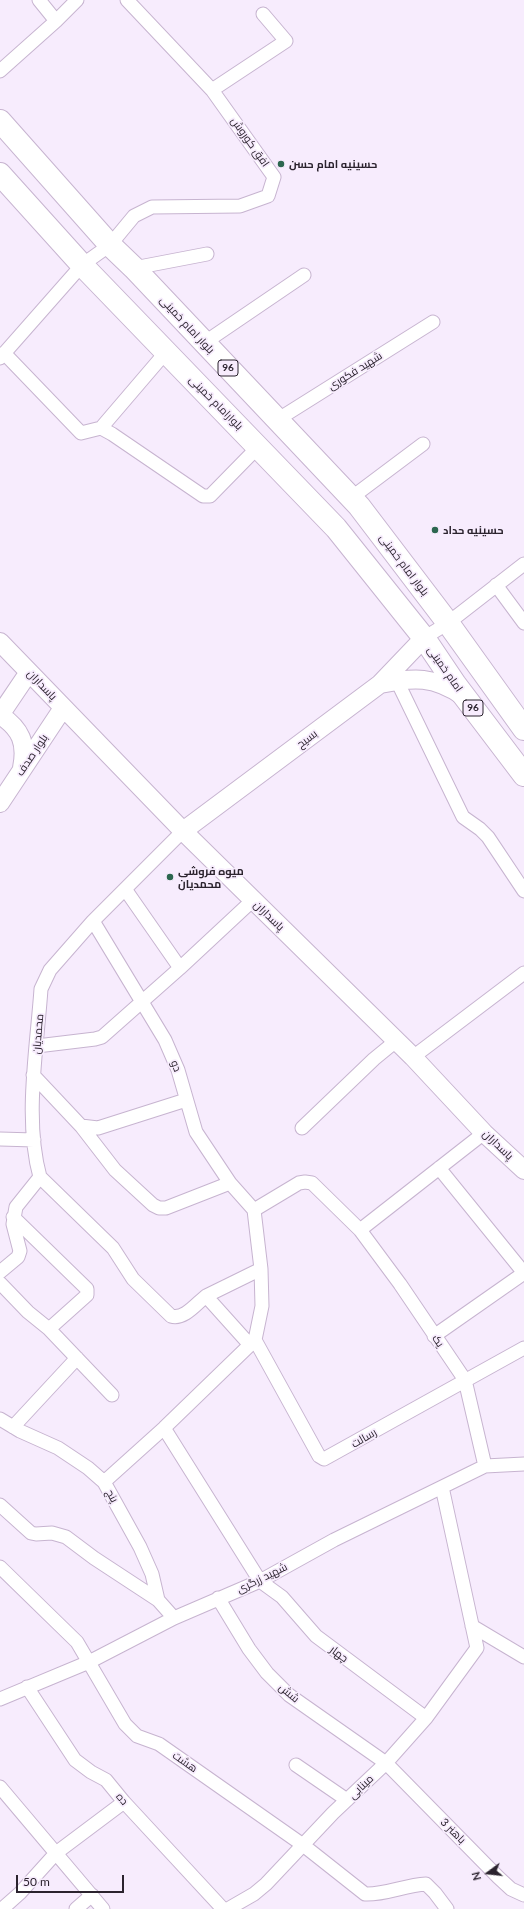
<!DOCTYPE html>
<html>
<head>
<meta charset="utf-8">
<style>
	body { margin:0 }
	#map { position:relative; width:524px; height:1909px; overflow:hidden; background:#f7ecfd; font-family:Lato,sans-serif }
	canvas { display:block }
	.north { position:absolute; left:468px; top:1853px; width:40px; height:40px; -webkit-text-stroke:3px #f7ecfd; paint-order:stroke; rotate:255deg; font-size:11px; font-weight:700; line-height:16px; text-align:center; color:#2b232e }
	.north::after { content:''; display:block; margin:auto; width:14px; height:18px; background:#2b232e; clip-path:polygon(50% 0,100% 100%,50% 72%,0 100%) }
	.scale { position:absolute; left:16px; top:1875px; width:108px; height:18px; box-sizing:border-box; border:2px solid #2b232e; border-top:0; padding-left:5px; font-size:12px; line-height:14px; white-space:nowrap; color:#2b232e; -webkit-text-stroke:3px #f7ecfd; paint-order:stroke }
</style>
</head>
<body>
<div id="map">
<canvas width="524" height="1909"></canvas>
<div class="north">N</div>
<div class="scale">50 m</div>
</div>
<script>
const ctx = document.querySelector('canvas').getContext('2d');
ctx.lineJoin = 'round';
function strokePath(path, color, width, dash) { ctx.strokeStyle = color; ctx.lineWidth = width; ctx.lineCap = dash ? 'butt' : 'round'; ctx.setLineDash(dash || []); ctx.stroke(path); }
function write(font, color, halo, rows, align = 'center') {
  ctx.font = font + ' Lato,Cairo,sans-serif'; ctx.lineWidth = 3.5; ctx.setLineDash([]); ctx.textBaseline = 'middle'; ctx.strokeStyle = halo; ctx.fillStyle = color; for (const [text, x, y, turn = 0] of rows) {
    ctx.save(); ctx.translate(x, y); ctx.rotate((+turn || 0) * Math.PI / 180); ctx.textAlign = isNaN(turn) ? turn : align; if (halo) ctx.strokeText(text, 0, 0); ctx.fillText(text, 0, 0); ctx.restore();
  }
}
const street = new Path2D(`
	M39 0 56 21
	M0 71 56 21 77 0
	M212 90 286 41 263 14
	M134 268 207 254
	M204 343 304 275
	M4 353 81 433 101 428 166 352
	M0 358 82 265 110 245 134 216 152 207 240 206 268 196 274 177 212 90 127 0
	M277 420 433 322
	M101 428 112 434 203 496H210L259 446
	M351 498 423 444
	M496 585 524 623
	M424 638 448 623 524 564
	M397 681 463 817 480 829 488 837 524 891
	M125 889 180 968
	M93 921 165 1040 178 1070 196 1132 230 1183 254 1210
	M37 1046 95 1039 102 1037 180 968 253 900
	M413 1057 524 973
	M33 1075 81 1126 98 1128 186 1100
	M81 1126 115 1170 153 1205 159 1208H166L230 1183
	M302 1128 374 1059 396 1041
	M0 1139 34 1140
	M439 1168 524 1273
	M40 1177 113 1248 133 1279 171 1316C184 1320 196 1304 206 1296L250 1345
	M13 1217 87 1289V1295L49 1329
	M360 1230 484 1133
	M0 1272 18 1257 20 1251 13 1224 16 1207 40 1177C24 1120 37 1048 41 989L50 970 93 921 183 831
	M0 1283 28 1312 49 1329 112 1395
	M206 1296 261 1269
	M434 1336 524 1273
	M255 1340 319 1456 324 1459 524 1348
	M0 1419 20 1431 58 1448 88 1468 104 1482 140 1547 152 1574 158 1600 174 1618
	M13 1427 77 1358
	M164 1428 260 1581 282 1597 316 1636 426 1718
	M104 1482 164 1428 255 1340 262 1306 261 1269 254 1210 299 1183 305 1182 312 1183 360 1230 400 1284 465 1380 485 1466
	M0 1505 31 1533 36 1534 52 1533 66 1537 94 1558 158 1600
	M0 1567 77 1642 125 1724 137 1736 159 1744 303 1845 365 1894C385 1895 405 1885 426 1884L435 1893 447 1909
	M218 1598 249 1649 267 1673 289 1695 386 1763 498 1877 511 1889 524 1895
	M472 1626 524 1657
	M27 1687 75 1760 91 1772 106 1780 124 1802 223 1909
	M0 1699 89 1662 174 1618 260 1581 334 1540 485 1466 524 1464
	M296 1765 347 1800
	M0 1787 103 1909
	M2 1909 20 1893 56 1853 124 1802
	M76 1909 92 1895
	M228 1909 254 1894 266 1884 333 1813 386 1763 426 1718 477 1648 442 1487`);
const secondary = new Path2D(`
	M0 642 183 831 413 1057 484 1133 524 1170
	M380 684C414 677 434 676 463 696
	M0 715C21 729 27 743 22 768
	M0 715 29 672
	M0 803 63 708
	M183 831 380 684 424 638`);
const highway = new Path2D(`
	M0 121 110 245 134 268 359 506 448 623 524 729
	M0 174 82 265 336 528 424 638 455 684 524 775`);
const markers = [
	[281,164,4,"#2c664f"],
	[435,530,4,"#2c664f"],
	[170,877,4,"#2c664f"]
];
const shields = [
	[228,368,20],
	[473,708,20]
];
const shieldNames = [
	["96",228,368],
	["96",473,708]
];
const streetNames = [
	["افق کوروش",250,142,55],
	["بلوار امام خمینی",187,325,47],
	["شهید فکوری",355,371,-32],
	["بلوارامام خمینی",216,403,45],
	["بلوار امام خمینی",404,565,53],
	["امام خمینی",445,669,55],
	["پاسداران",42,685,46],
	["بسیح",307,739,-37],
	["بلوار صدف",32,755,-56],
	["پاسداران",269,916,44],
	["محمدیان",38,1034,-85],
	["دو",176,1066,69],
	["پاسداران",498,1145,44],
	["یک",438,1341,56],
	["رسالت",364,1438,-30],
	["پنج",112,1496,61],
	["شهید زرگری",262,1578,-26],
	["چهار",339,1654,37],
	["شش",289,1693,40],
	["هشت",185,1762,35],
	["مینابی",361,1787,-44],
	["ده",122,1799,50],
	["باهنر 3",453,1831,45]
];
const poiNames = [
	["حسینیه امام حسن",289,164],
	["حسینیه حداد",443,530],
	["میوه فروشی",178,871],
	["محمدیان",178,884]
];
strokePath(street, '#c7b4d0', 15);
strokePath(secondary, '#c7b4d0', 20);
strokePath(highway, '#c7b4d0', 24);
strokePath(street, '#fff', 13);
strokePath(secondary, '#fff', 18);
strokePath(highway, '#fff', 22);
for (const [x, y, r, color] of markers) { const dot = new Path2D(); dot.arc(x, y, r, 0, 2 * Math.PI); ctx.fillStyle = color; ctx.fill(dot); strokePath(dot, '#f7ecfd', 1.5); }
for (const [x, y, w] of shields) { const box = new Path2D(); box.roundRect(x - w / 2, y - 8, w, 16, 3); ctx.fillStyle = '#f7ecfd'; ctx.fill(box); strokePath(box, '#2b232e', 1); }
write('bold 10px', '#2b232e', null, shieldNames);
write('11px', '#2b232e', '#f7ecfd', streetNames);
write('bold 11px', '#2b232e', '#f7ecfd', poiNames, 'left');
</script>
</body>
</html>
